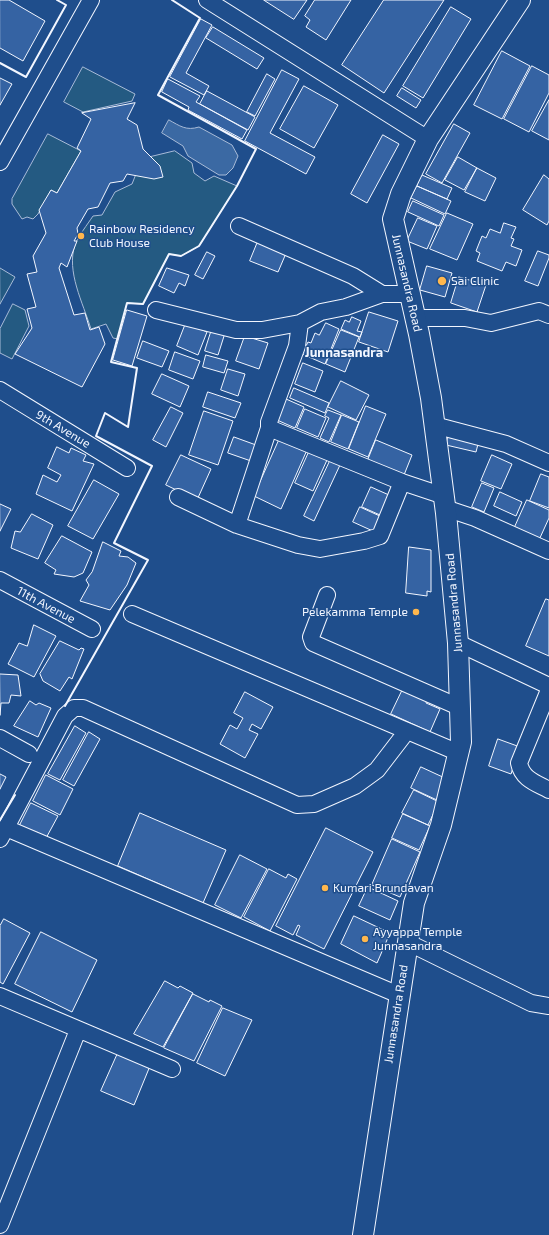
<!DOCTYPE html>
<html>
<head>
<meta charset="utf-8">
<style>
	body { margin:0 }
	canvas { display:block; background:#1f4e8c }
</style>
</head>
<body>
<canvas width="549" height="1235"></canvas>
<script>
const ctx = document.querySelector('canvas').getContext('2d');
ctx.lineJoin = 'round';
function fill(path, color) { ctx.fillStyle = color; ctx.fill(path, 'evenodd'); }
function strokePath(path, color, width, dash) { ctx.strokeStyle = color; ctx.lineWidth = width; ctx.lineCap = dash ? 'butt' : 'round'; ctx.setLineDash(dash || []); ctx.stroke(path); }
function write(font, color, halo, rows, align = 'center') {
  ctx.font = font + ' "Exo 2",sans-serif'; ctx.lineWidth = 3; ctx.setLineDash([]); ctx.textBaseline = 'middle'; ctx.strokeStyle = halo; ctx.fillStyle = color; for (const [text, x, y, turn = 0] of rows) {
    ctx.save(); ctx.translate(x, y); ctx.rotate((+turn || 0) * Math.PI / 180); ctx.textAlign = isNaN(turn) ? turn : align; if (halo) ctx.strokeText(text, 0, 0); ctx.fillText(text, 0, 0); ctx.restore();
  }
}
const green = new Path2D(`
	M83 67 135 94 132 101 83 112 64 102Z
	M48 134 81 151 57 193 51 190 38 214 33 219 27 217 22 219 12 204V199Z
	M175 151 192 163 194 173 205 181 214 176 237 186 199 246 181 256 169 254 143 304 127 303 118 339 113 338 106 324 91 329C83 303 66 271 75 245 79 235 87 225 93 216L102 215 115 192 132 184 142 159Z
	M0 268 15 277 0 304Z
	M13 304 25 310 29 326 12 359 0 353V329Z`);
const water = new Path2D(`
	M169 120C180 126 186 131 199 127L232 145 238 156 233 168 226 175H219L188 156 183 146 162 133Z`);
const building = new Path2D(`
	M0 0H9L45 21 23 61 0 48Z
	M264 0H307L294 19Z
	M315 0H351L326 40 306 27 310 20 305 16Z
	M384 0H444L384 93 342 65Z
	M451 7 471 19 423 98 403 86Z
	M201 19 212 25 186 73 209 86 204 95 170 77Z
	M213 27 264 58 257 69 206 38Z
	M502 51 530 66 502 119 474 105Z
	M532 66 549 75V93L529 132 504 119Z
	M282 70 299 79 270 133 315 157 306 174 245 141Z
	M267 74 275 79 255 116 247 112Z
	M0 78 12 84 0 105Z
	M168 79 200 96 196 102 247 130 242 139 188 110 189 107 162 92Z
	M304 86 338 105 314 148 280 129Z
	M402 88 421 100 416 108 397 96Z
	M207 91 255 117 248 130 200 104Z
	M549 100V140L532 131Z
	M135 103 127 119 137 125 143 149 160 166 163 177 154 179 127 174 123 181 110 183 98 207 88 209 77 228 78 234 74 241H77L67 267 61 263 59 268 74 315 85 313 90 330 99 327 105 344 82 387 15 354 32 328 27 309 36 307 27 274 37 272 33 256 46 233 39 210 51 190 57 193 81 151 77 148 91 119 82 113Z
	M454 124 470 133 442 183 426 174Z
	M383 135 399 144 367 203 351 194Z
	M458 157 477 168 464 190 445 180Z
	M477 168 496 178 485 201 465 192Z
	M422 175 452 188 447 199 417 186Z
	M544 175 549 179V221L547 225 523 210Z
	M417 186 451 201 445 214 411 198Z
	M413 201 444 215 439 226 408 212Z
	M447 213 473 224 457 260 430 249Z
	M418 218 437 226 427 249 407 241Z
	M504 223 516 227 511 238 514 239 511 246 522 250 516 266 506 262 502 271 477 261 480 253 476 251 482 236 486 238 490 229 500 233Z
	M259 239 287 251 278 272 250 261Z
	M538 251 549 255V258L538 286 525 281Z
	M207 252 215 256 203 279 195 275Z
	M427 266 452 273 445 297 420 290Z
	M167 268 189 275 185 286 179 283 174 293 159 286Z
	M459 277 486 285 477 312 451 303Z
	M127 310 147 316 132 366 113 360Z
	M369 312 398 321 388 352 359 342Z
	M352 317 361 321 357 331 362 332 360 337 341 329 345 320 349 322Z
	M186 323 207 332 198 355 177 346Z
	M326 323 339 329 325 364 302 354 308 342 311 343 315 333 319 335Z
	M212 329 225 333 218 355 205 351Z
	M341 330 359 337 345 372 326 364Z
	M245 336 268 343 259 369 236 361Z
	M143 341 169 351 162 367 137 358Z
	M175 352 200 361 193 379 169 370Z
	M206 355 228 361 224 373 203 367Z
	M303 363 323 371 315 392 295 384Z
	M228 369 245 374 238 396 221 390Z
	M162 374 189 386 180 407 152 394Z
	M341 381 369 395 356 420 328 407Z
	M294 388 329 403 325 413 290 398Z
	M208 392 241 403 235 418 203 407Z
	M286 399 304 407 295 428 277 420Z
	M366 406 386 414 368 457 349 449Z
	M171 407 183 413 166 447 153 440Z
	M305 409 326 418 318 437 297 428Z
	M328 410 341 415 329 442 320 438 329 418 325 416Z
	M204 411 233 421 218 465 189 455Z
	M342 415 359 422 348 449 331 442Z
	M234 437 256 445 251 461 228 453Z
	M448 437 478 444 476 452 446 445Z
	M280 438 307 450 281 509 254 496Z
	M376 440 412 455 404 475 368 460Z
	M57 447 69 453 71 448 86 455 83 461 94 464 72 511 36 494 43 475 57 482 61 475 48 468Z
	M309 452 327 460 313 491 295 483Z
	M181 455 211 469 197 500 166 485Z
	M492 455 512 464 501 489 481 481Z
	M330 461 340 465 314 521 304 516Z
	M541 474 549 477V508L530 501Z
	M94 480 119 494 93 539 68 526Z
	M482 483 494 488 484 512 472 507Z
	M371 487 389 495 380 515 362 507Z
	M500 492 522 502 516 516 494 506Z
	M527 500 549 510V518L539 540 514 529Z
	M0 504 11 509 0 531Z
	M360 507 382 517 375 532 353 522Z
	M32 514 53 525 38 559 11 548 15 531 20 532Z
	M62 536 92 552 83 573 74 577 54 574 56 570 45 563Z
	M103 542 121 551 119 556 128 557 136 563 127 585 110 610 80 601 89 585 86 580 92 572Z
	M409 547 431 550V592L427 591V596L406 593Z
	M546 599 549 600V656L526 646Z
	M34 625 56 636 34 677 8 664 19 643 27 646Z
	M60 641 79 650 81 648 84 649 72 679 69 677 60 691 43 681 40 674Z
	M0 674 18 675 21 696 11 695 9 703H1L0 715Z
	M403 689 427 699 426 703 440 709 430 732 391 714Z
	M245 692 273 707 261 729 252 724 249 730 258 734 245 758 220 744 230 725 237 729 243 718 234 713Z
	M30 701 36 705 39 703 51 708 38 737 14 726Z
	M75 726 86 733 60 780 48 774Z
	M89 732 100 739 74 786 63 780Z
	M498 739 520 747 511 774 489 766Z
	M421 767 447 779 437 800 411 788Z
	M0 774 6 777 0 789Z
	M46 775 73 789 60 815 33 801Z
	M414 790 439 802 428 825 402 813Z
	M31 803 58 816 45 840 18 829Z
	M140 813 226 850 203 903 118 866Z
	M403 814 430 826 419 850 392 838Z
	M326 828 373 852 324 949 296 935 300 926 298 925 293 935 276 926Z
	M392 839 420 852 400 897 372 885Z
	M240 855 267 869 241 918 215 905Z
	M269 869 286 878 288 874 297 879 270 931 244 917Z
	M368 887 398 901 390 920 359 906Z
	M354 916 390 933 377 963 341 944Z
	M4 919 30 933 3 984 0 982V926Z
	M41 932 97 960 72 1012 15 984Z
	M165 981 178 988 180 986 193 993 163 1047 134 1034Z
	M193 994 209 1002 210 1000 222 1006 194 1061 164 1048Z
	M223 1008 252 1020 225 1076 197 1063Z
	M118 1053 150 1066 134 1105 101 1091Z`);
const minor = new Path2D(`
	M207 0 428 139
	M0 162 91 0
	M239 226 353 276 382 294
	M156 310 236 330H262L300 323 321 312 346 307 382 294H409
	M415 318H465L491 323 539 311 549 315
	M0 390 127 468
	M434 425 506 444 549 463
	M269 428V422L297 346 300 323
	M178 497 237 525 298 545 320 549 364 541 380 536 402 482
	M445 508 475 518 549 551
	M237 525 269 428 402 482 444 496
	M0 580 92 629
	M327 595 311 637 313 643 459 707
	M132 614 459 753
	M458 643 549 686
	M549 690 519 763C522 779 536 783 549 790
	M0 738 29 754
	M6 828 399 995
	M0 839 65 716 74 708H83L297 805 314 804 355 786 377 770 407 731
	M407 942 531 1003 549 1006
	M0 996 172 1069
	M0 1225 78 1030`);
const tertiary = new Path2D(`
	M363 1235 414 903 441 825 461 742 458 643 446 513 431 398 419 334 393 219 401 194 428 139 520 0`);
const wall = new Path2D(`
	M0 63 26 77 66 5 57 0
	M65 706 148 560 114 543 152 466 96 436 105 413 128 427 137 368 111 362 127 303 143 304 169 254 181 256 199 246 237 186 256 149 158 95 200 18 172 0
	M0 820 15 795`);
const markers = [
	[81,236,4,"#ffb74d"],
	[442,281,5,"#ffb74d"],
	[416,612,4,"#ffb74d"],
	[325,888,4,"#ffb74d"],
	[365,939,4,"#ffb74d"]
];
const poiNames = [
	["Rainbow Residency",89,229],
	["Club House",89,243],
	["Sai Clinic",451,281],
	["Pelekamma Temple",408,612,"right"],
	["Kumari Brundavan",333,888],
	["Ayyappa Temple",373,932],
	["Junnasandra",373,946]
];
const streetNames = [
	["Junnasandra Road",407,283,77],
	["9th Avenue",63,429,31],
	["Junnasandra Road",454,603,-95],
	["11th Avenue",46,605,28],
	["Junnasandra Road",396,1014,-81]
];
const neighbourhoodNames = [
	["Junnasandra",344,353]
];
fill(green, '#245a82');
strokePath(green, '#a8bbd7', 1);
fill(water, '#3b69a3');
strokePath(water, '#a8bbd7', 1);
fill(building, '#3563a3');
strokePath(building, '#f2f6ff', 1);
strokePath(minor, '#f2f6ff', 18);
strokePath(tertiary, '#f2f6ff', 22);
strokePath(minor, '#1f4e8c', 16);
strokePath(tertiary, '#1f4e8c', 20);
strokePath(wall, '#f2f6ff', 2);
for (const [x, y, r, color] of markers) { const dot = new Path2D(); dot.arc(x, y, r, 0, 2 * Math.PI); ctx.fillStyle = color; ctx.fill(dot); strokePath(dot, '#1f4e8c', 1.5); }
write('12px', '#f2f6ff', '#1f4e8c', poiNames, 'left');
write('12px', '#f2f6ff', '#1f4e8c', streetNames);
write('bold 13px', '#f2f6ff', '#1f4e8c', neighbourhoodNames);
</script>
</body>
</html>
